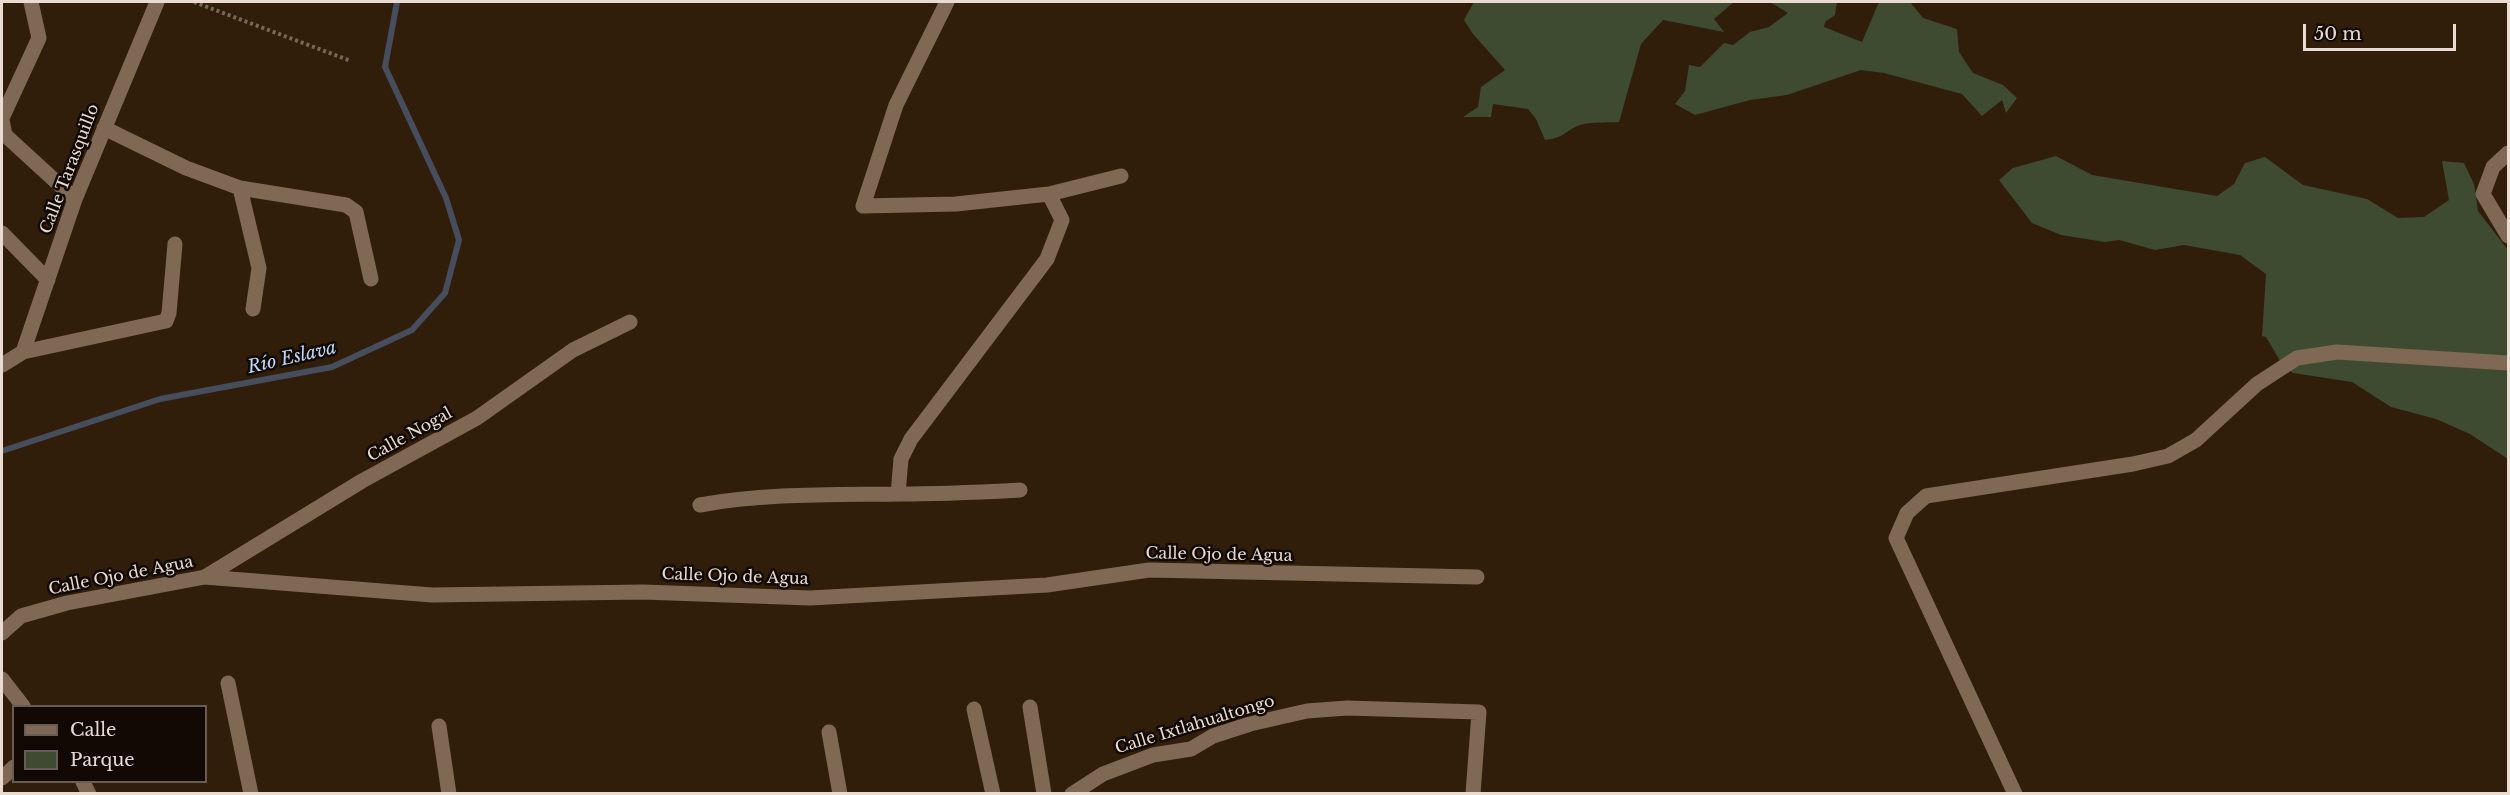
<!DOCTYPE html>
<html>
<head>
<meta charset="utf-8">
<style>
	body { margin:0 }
	#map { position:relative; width:2510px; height:795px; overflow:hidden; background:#301d0a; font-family:"Libre Baskerville",serif }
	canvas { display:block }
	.frame { position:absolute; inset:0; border:3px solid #e9dbd0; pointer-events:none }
	.legend { position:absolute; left:12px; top:705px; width:195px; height:78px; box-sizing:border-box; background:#120904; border:2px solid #685d56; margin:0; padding:8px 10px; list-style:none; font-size:18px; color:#e9dbd0 }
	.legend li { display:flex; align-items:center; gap:12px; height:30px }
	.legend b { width:30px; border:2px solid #685d56 }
	.scale { position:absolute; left:2303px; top:24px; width:153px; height:27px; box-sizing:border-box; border:3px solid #e9dbd0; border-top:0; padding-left:8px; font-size:18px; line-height:21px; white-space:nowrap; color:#e9dbd0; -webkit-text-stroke:4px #120904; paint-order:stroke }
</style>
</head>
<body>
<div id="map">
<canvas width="2510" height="795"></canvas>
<div class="frame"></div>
<ul class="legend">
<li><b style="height:8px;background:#806954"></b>Calle</li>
<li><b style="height:16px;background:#3f4b31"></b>Parque</li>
</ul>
<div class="scale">50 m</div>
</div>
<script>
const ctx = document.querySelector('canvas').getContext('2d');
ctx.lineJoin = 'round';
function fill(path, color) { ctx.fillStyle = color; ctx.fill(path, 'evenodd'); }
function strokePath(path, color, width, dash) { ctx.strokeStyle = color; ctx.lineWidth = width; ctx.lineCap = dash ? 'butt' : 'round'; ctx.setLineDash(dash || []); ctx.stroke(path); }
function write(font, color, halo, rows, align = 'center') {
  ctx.font = font + ' "Libre Baskerville",serif'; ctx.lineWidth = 5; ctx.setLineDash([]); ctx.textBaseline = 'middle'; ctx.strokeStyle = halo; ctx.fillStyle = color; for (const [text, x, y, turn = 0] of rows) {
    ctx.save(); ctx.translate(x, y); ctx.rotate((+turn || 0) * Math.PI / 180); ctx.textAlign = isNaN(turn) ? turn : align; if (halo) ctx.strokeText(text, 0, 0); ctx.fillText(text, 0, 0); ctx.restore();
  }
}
const green = new Path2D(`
	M1474 2H1734L1714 19 1724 32 1663 20 1641 44 1619 122C1605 123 1588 121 1575 127 1562 134 1562 138 1545 140L1536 119 1528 109 1493 104 1491 117H1463L1478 107 1481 87 1505 70 1473 34 1464 20Z
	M1770 2H1837L1835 15 1825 22 1824 27 1862 42 1879 2H1910L1923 18 1957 29 1959 52 1973 73 2003 85 2017 98 2006 113 2002 100 1982 116 1962 94 1884 73 1861 70 1787 95 1750 100 1695 115 1675 104 1685 91 1689 65 1700 67 1724 43 1733 45 1750 32 1769 27 1788 13Z
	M2056 156 2092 175 2217 196 2234 184 2245 163 2265 157 2303 185 2367 199 2398 218 2424 217 2449 200 2442 161 2464 163 2474 184 2478 211 2508 250V459L2470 434 2436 419 2391 407 2352 382 2293 373 2283 366 2266 337 2262 336 2266 274 2240 255 2184 245 2155 250 2119 240 2105 242 2061 235 2032 223 1999 180 2013 168Z`);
const stream = new Path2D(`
	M2 451 160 399 332 367 412 330 445 293 459 240 446 198 385 67 397 2`);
const path = new Path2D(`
	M194 2 351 61`);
const minor = new Path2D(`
	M947 2 896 105 863 206 956 204 1049 194 1121 176
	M2 118 39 38 31 2
	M2 120 5 135 75 199
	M104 128 186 168 240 188 346 205 356 212 371 279
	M2508 153 2493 167 2483 194 2508 236
	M240 188 259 268 253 309
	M2 233 48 280
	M23 352 75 199 157 2
	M2 365 23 352 166 321 169 313 175 244
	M898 494 901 459 911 439 1047 259 1062 220 1049 194
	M700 505C766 493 833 495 901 494 941 494 980 492 1020 490
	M205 577 362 481 477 418 573 350 630 322
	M2 633 21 616 67 603 205 577 432 595 643 592 810 598 1047 585 1149 570 1477 577
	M2 679 23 706
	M228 683 251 794
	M1030 707 1044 794
	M974 709 993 794
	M439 726 449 794
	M829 732 840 794
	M2 778 14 767
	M83 782 89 794
	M1072 794 1103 774 1153 755 1191 749 1213 736 1250 724 1307 711 1347 708 1479 712 1473 794
	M2015 794 1896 538 1907 513 1926 496 2133 464 2168 456 2196 440 2257 384 2297 358 2337 352 2508 363`);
const streetNames = [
	["Calle Tarasquillo",70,169,-69],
	["Calle Nogal",410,435,-29],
	["Calle Ojo de Agua",1219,555,1],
	["Calle Ojo de Agua",121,576,-11],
	["Calle Ojo de Agua",735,577,2],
	["Calle Ixtlahualtongo",1195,725,-17]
];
const waterNames = [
	["Río Eslava",292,358,-13]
];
fill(green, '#3f4b31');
strokePath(stream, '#464d5c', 6);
strokePath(path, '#786757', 4, [3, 3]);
strokePath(minor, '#806954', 15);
write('16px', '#e9dbd0', '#120904', streetNames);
write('italic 18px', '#bcd9fb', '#120904', waterNames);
</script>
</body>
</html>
